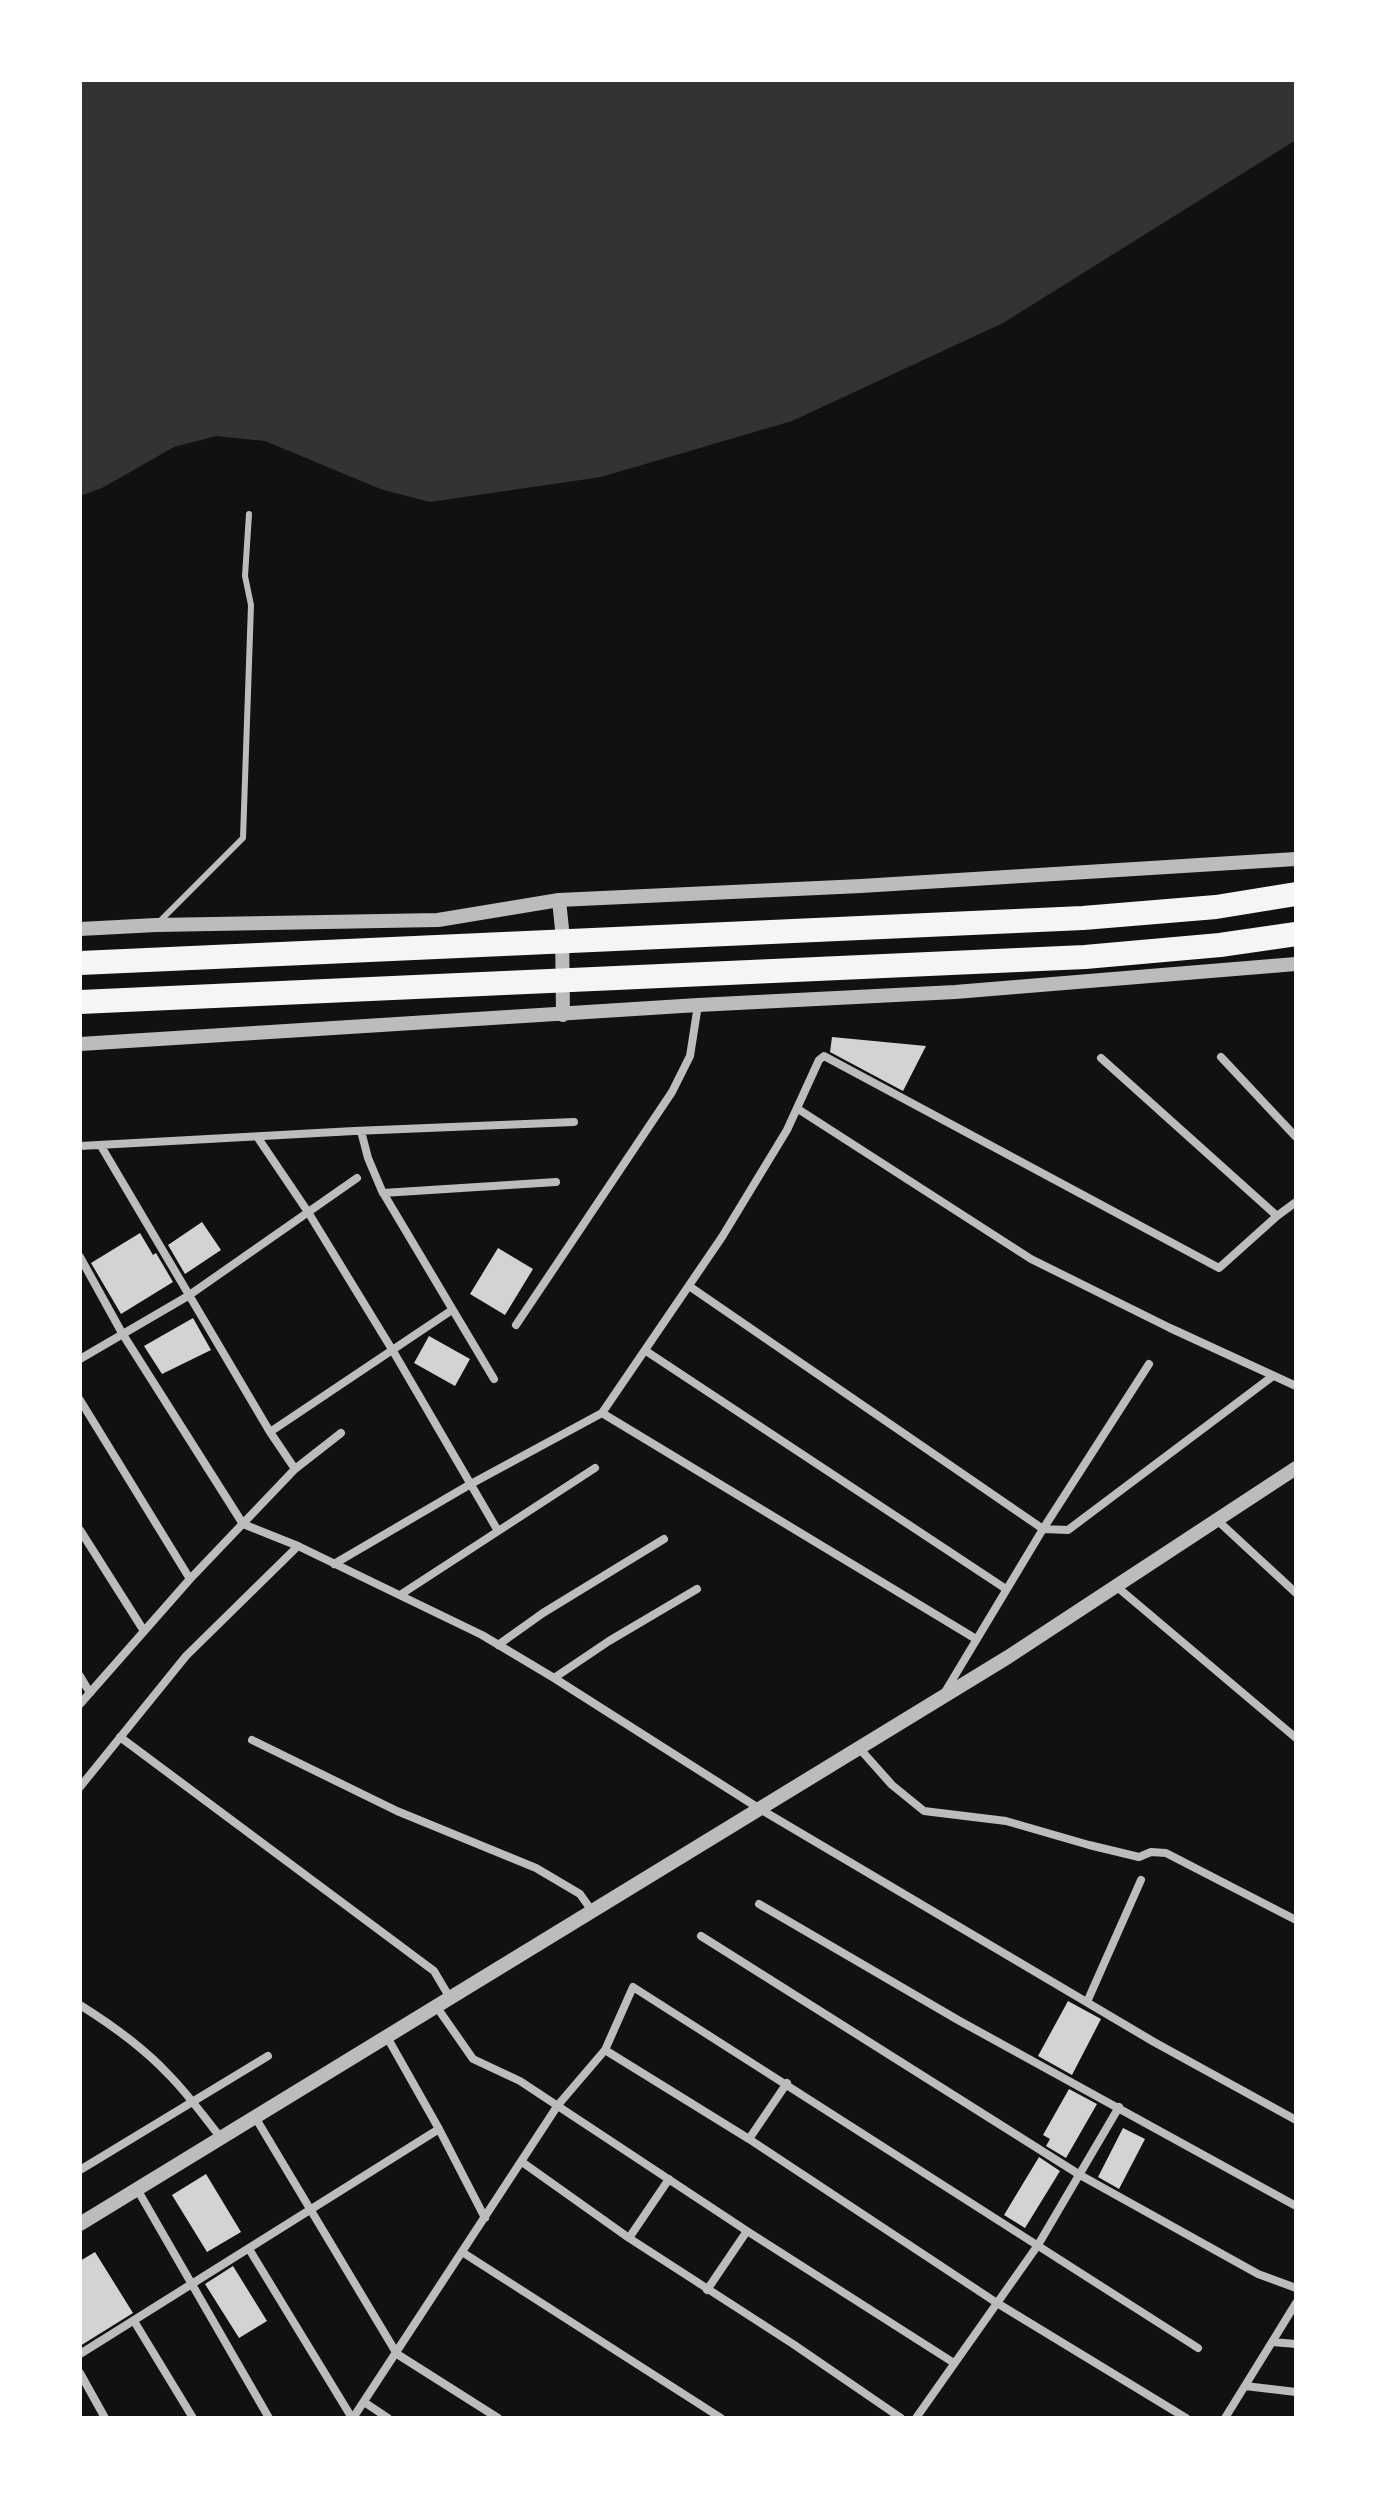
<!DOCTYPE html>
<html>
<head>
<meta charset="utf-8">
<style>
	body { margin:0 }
	#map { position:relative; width:1376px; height:2498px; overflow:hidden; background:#111; font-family:Lato,sans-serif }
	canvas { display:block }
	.frame { position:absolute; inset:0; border:82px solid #fff; pointer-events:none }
</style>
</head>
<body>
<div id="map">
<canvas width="1376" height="2498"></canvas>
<div class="frame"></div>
</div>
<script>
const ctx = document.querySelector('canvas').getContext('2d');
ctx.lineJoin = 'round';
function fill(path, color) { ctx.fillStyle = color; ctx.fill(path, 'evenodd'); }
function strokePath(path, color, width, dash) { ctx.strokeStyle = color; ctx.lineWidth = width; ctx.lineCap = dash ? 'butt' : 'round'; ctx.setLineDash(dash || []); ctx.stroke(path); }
const water = new Path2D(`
	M80 80H1296V140L1003 323 792 421 601 477 430 502 383 490 265 441 216 436 174 447 102 488 80 496Z`);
const building = new Path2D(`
	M832 1037 926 1046 903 1091 830 1052Z
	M202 1222 221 1250 185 1274 168 1245Z
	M140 1233 153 1255 156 1253 173 1282 121 1314 91 1263Z
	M498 1248 533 1269 505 1315 470 1294Z
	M193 1318 211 1350 162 1374 144 1346Z
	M429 1336 470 1359 455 1386 414 1363Z
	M1068 2001 1101 2019 1072 2075 1038 2056Z
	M1069 2089 1097 2104 1066 2158 1046 2146 1050 2139 1043 2135Z
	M1123 2128 1145 2139 1119 2189 1098 2177Z
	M1039 2157 1060 2171 1025 2228 1004 2215Z
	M206 2174 241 2232 207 2252 172 2195Z
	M95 2252 133 2313 80 2346V2261Z
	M233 2266 267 2321 239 2338 205 2284Z`);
const service = new Path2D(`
	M159 922 243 838 251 605 245 576 249 514`);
const minor = new Path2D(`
	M1221 1057 1296 1137
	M1101 1058 1277 1216
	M798 1109 1031 1259 1170 1328 1296 1386
	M361 1131 368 1158 382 1191 494 1379
	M258 1138 308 1212 393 1351 498 1531
	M80 1146 354 1131 574 1122
	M101 1146 270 1432 295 1469
	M383 1193 556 1182
	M80 1257 122 1333 243 1524 298 1546 482 1635 554 1678 760 1809 1154 2042 1296 2120
	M689 1286 1043 1529 1068 1530 1273 1376
	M516 1325 672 1092 690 1056 698 1005
	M646 1351 1006 1589
	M80 1359 188 1296 357 1178
	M80 1400 190 1579
	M602 1413 976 1639
	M270 1432 452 1310
	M1217 1520 1296 1593
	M80 1530 144 1631
	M334 1564 469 1485 602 1413 722 1237 787 1130 819 1060 824 1056 1219 1268 1277 1216 1296 1202
	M1116 1586 1296 1738
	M400 1595 595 1468
	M498 1645 543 1613 664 1539
	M80 1676 90 1693
	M554 1678 609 1641 697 1589
	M945 1692 1043 1529 1149 1364
	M80 1704 190 1579 295 1469 341 1433
	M120 1737 434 1971 450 1998
	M252 1740 397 1811 536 1868 580 1894 592 1911
	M859 1748 892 1785 924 1811 1006 1821 1089 1845 1139 1857 1151 1852 1166 1853 1296 1920
	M80 1787 186 1656 298 1546
	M759 1904 958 2020 1296 2206
	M701 1936 1080 2175 1258 2274 1296 2288
	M1087 2002 1141 1880
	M80 2005C112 2025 143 2047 169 2075 188 2094 204 2117 221 2138
	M436 2006 473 2059 520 2081 747 2231
	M387 2037 439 2129 485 2218
	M605 2050 749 2139
	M787 2083 749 2139 997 2303 1186 2418
	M255 2117 397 2354 498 2418
	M522 2162 629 2238
	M80 2170 268 2056
	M669 2179 629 2238 793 2344 901 2418
	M137 2189 269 2418
	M249 2249 352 2418
	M462 2252 721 2418
	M707 2290 747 2231 954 2363
	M134 2321 193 2418
	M1272 2342 1296 2303
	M80 2354 439 2129
	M80 2373 105 2418
	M1245 2386 1296 2392
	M364 2402 388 2418
	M353 2418 558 2105 605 2050 633 1987 1198 2348
	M916 2418 1038 2245 1119 2107
	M1225 2418 1272 2342 1296 2344`);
const tertiary = new Path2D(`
	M559 900 562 929 563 1015
	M80 929 156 925 438 920 559 900 861 886 1296 859
	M80 1044 698 1005 955 992 1296 964
	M80 2224 1008 1657 1296 1468`);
const motorway = new Path2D(`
	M80 963 1083 918 1216 907 1296 894
	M80 1002 1085 957 1220 945 1296 934`);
fill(water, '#333');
fill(building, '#d3d3d3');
strokePath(service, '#bcbcbc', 6);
strokePath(minor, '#bcbcbc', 8);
strokePath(tertiary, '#bcbcbc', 14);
strokePath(motorway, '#f5f5f5', 24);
</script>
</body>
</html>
